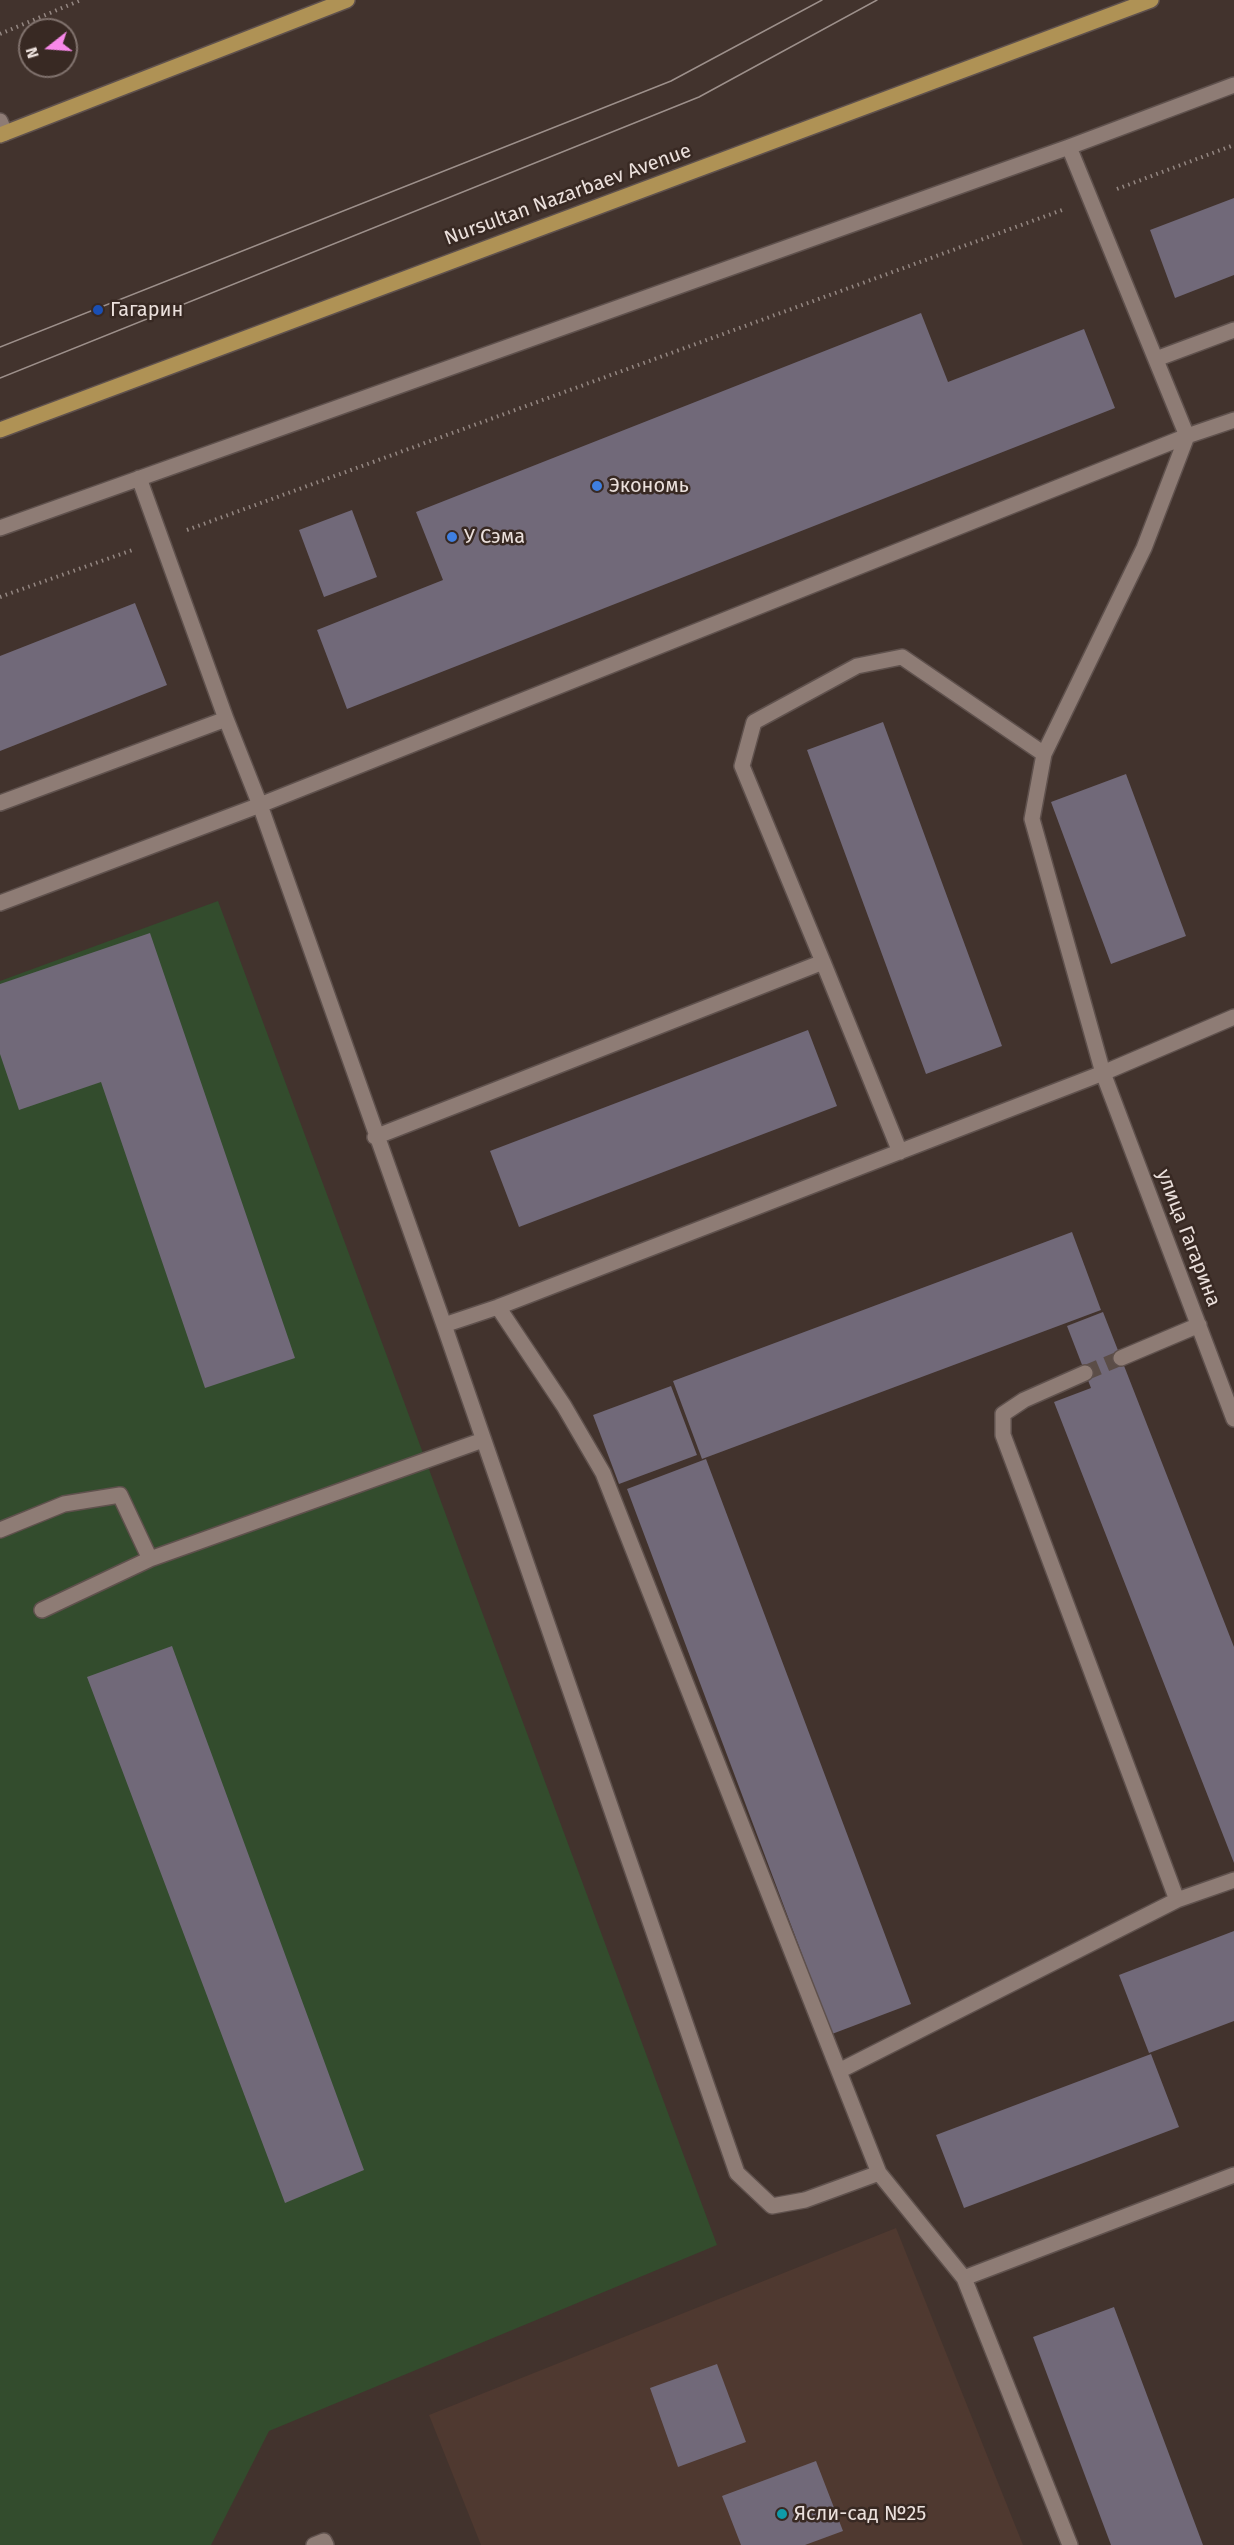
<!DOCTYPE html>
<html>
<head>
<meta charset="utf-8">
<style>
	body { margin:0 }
	#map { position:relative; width:1234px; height:2545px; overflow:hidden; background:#42332d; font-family:"Fira Sans",sans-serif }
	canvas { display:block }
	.north { position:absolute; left:18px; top:18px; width:60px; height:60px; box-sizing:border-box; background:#382923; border:2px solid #80726d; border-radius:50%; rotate:253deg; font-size:16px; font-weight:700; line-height:24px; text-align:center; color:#ebe0dc }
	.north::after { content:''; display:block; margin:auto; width:21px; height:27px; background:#f888e9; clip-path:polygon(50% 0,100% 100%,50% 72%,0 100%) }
</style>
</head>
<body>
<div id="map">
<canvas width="1234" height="2545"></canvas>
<div class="north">N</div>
</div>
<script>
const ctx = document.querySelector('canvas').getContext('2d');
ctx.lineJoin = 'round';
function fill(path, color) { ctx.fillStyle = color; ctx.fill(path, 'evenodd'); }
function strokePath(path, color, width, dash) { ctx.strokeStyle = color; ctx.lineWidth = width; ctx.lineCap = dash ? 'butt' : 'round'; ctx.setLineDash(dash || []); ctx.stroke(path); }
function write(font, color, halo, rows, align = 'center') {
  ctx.font = font + ' "Fira Sans",sans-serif'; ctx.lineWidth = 5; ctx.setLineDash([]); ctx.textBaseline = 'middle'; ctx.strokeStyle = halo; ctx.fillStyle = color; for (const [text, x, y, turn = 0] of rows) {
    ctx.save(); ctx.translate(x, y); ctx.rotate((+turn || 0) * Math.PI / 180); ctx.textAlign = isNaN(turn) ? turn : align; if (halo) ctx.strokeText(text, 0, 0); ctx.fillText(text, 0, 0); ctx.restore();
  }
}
const built = new Path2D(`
	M896 2228 1023 2545H481L429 2415Z`);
const green = new Path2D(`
	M218 901 717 2245 269 2431 211 2545H0V981Z`);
const building = new Path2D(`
	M1234 198V275L1175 298 1150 230Z
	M921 313 948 382 1084 329 1115 408 347 709 317 630 443 580 416 512Z
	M352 510 377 577 324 597 299 530Z
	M135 603 167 685 0 751V656Z
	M883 722 1002 1046 926 1074 807 750Z
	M1126 774 1186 936 1111 964 1051 802Z
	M150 933 295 1358 205 1388 101 1082 19 1110 0 1054V984Z
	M808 1030 837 1106 519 1227 490 1151Z
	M1072 1232 1101 1310 702 1459 673 1381Z
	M1103 1312 1234 1647V1863L1054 1402 1091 1388 1067 1326Z
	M671 1386 697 1455 619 1484 593 1415Z
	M706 1459 911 2004 832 2034 627 1489Z
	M172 1646 364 2170 285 2203 87 1677Z
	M1234 1931V2021L1149 2053 1119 1975Z
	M1151 2054 1179 2127 964 2208 936 2135Z
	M1114 2307 1203 2545H1111L1033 2337Z
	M717 2364 746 2442 678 2467 650 2388Z
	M816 2461 843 2531 805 2545H741L722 2496Z`);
const minorTunnel = new Path2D(`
	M1085 1373 1121 1358`);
const path = new Path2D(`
	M0 34 81 0
	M1117 189 1234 145
	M187 530 1065 209
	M0 597 135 549`);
const minor = new Path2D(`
	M0 121 5 133
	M1156 359 1234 330
	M1234 420 1187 436 1144 548 1044 754 1032 819 1103 1073 1234 1419
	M139 478 226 719 260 805 444 1325 737 2173 772 2206 805 2200 879 2173
	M0 528 1069 147 1234 85
	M0 803 226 719
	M0 903 260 805 1187 436 1069 147
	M823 962 742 766 754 722 857 666 902 657 1044 754
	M375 1137 823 962 900 1152
	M498 1307 564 1406 603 1473 879 2173 964 2278
	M444 1325 498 1307 1103 1073 1234 1017
	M1121 1358 1199 1325
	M0 1530 64 1504 120 1495 150 1559
	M42 1610 150 1559 483 1440
	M1177 1900 1234 1880
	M839 2071 1177 1900 1003 1435V1414L1024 1400 1085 1373
	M314 2545 324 2541 326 2545
	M1070 2545 964 2278 1234 2175`);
const major = new Path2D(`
	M0 135 347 0
	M0 430 1151 0`);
const tram = new Path2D(`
	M0 347 671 81 822 0
	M0 378 699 97 877 0`);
const markers = [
	[98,310,6,"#1a4fb4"],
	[597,486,6,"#3f7fe0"],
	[452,537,6,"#3f7fe0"],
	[782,2514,6,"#0f9aa8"]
];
const streetNames = [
	["Nursultan Nazarbaev Avenue",568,195,-20],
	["улица Гагарина",1188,1238,69]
];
const poiNames = [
	["Гагарин",110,310],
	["Экономь",609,486],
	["У Сэма",464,537],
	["Ясли-сад №25",794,2514]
];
fill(built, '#4f3930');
fill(green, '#334c2d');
fill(building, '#716979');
strokePath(minorTunnel, '#5b4d47', 15, [15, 8]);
strokePath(minor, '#5f514d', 18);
strokePath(major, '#5f514d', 18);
strokePath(path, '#948782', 4, [1.5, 4.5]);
strokePath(minor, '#8e7c75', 15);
strokePath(major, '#af9255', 15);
strokePath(tram, '#9d908b', 1.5);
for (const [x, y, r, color] of markers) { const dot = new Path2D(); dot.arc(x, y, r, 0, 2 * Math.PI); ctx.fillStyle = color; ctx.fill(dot); strokePath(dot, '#382923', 2); }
write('20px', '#ebe0dc', '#382923', streetNames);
write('20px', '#ebe0dc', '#382923', poiNames, 'left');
</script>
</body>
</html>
